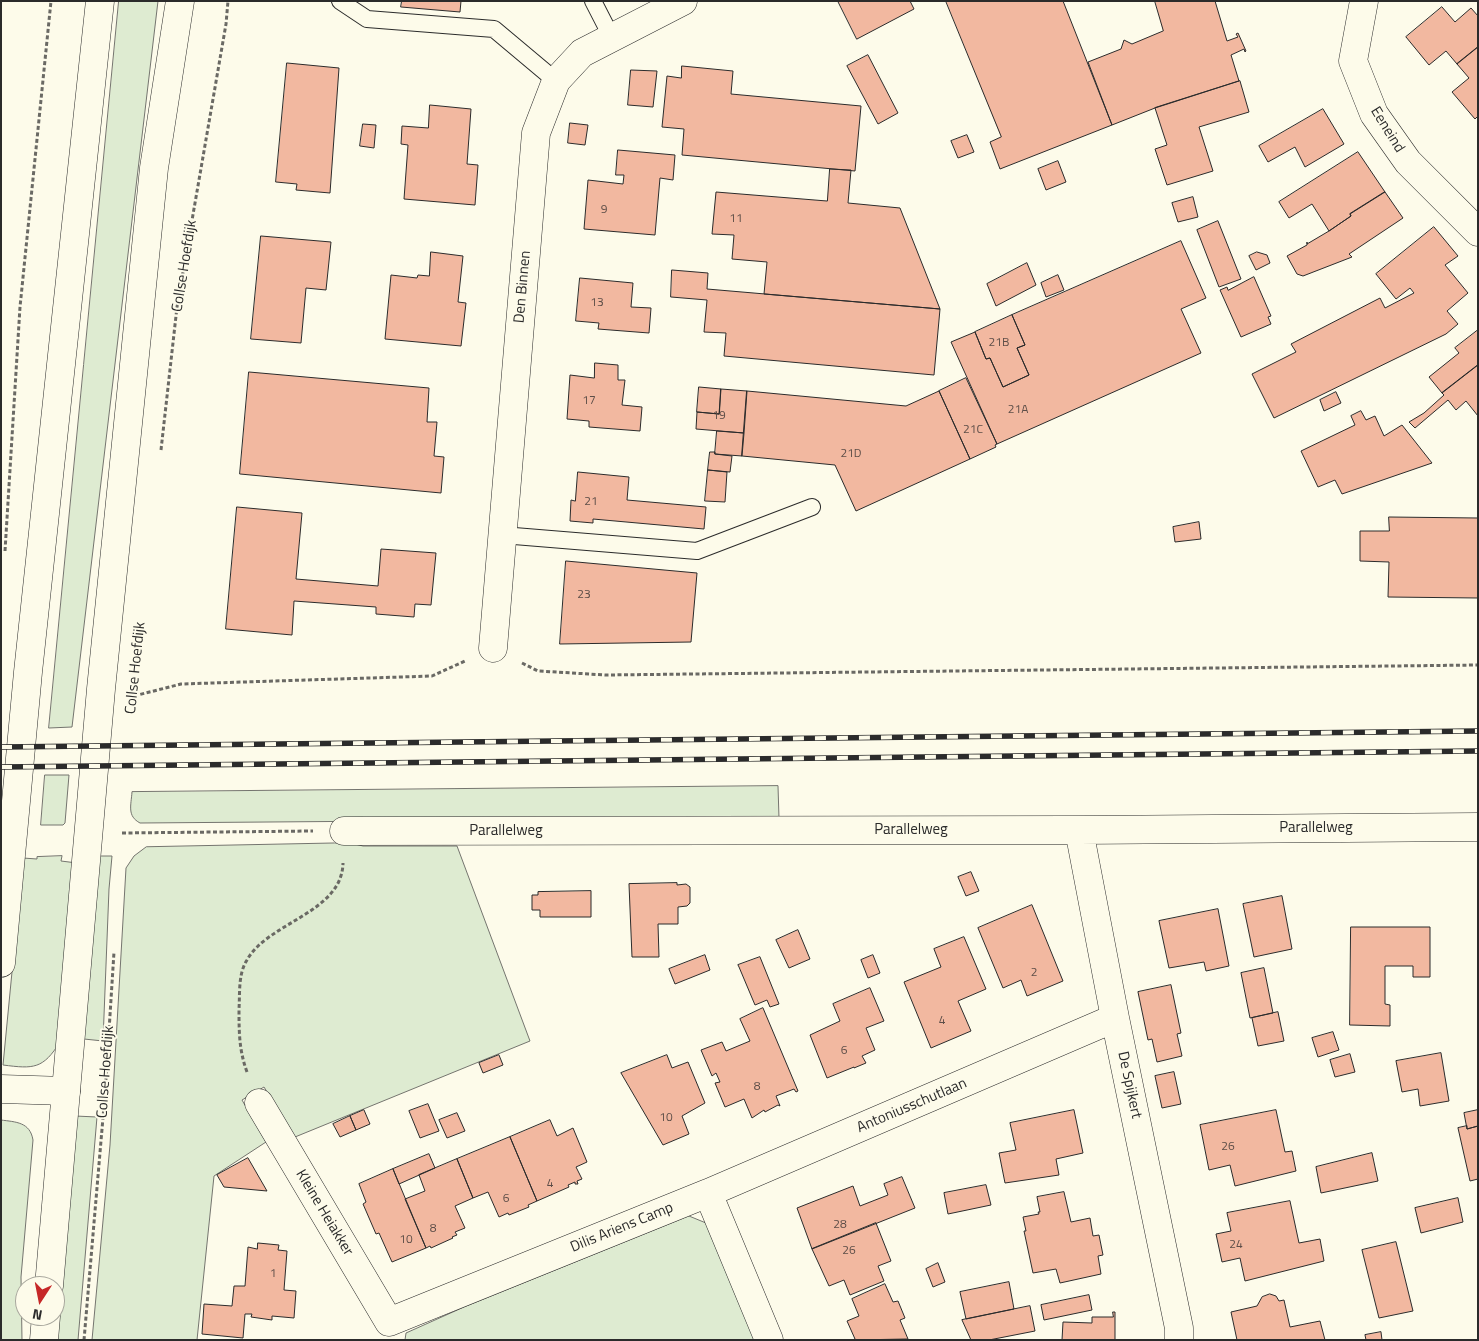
<!DOCTYPE html>
<html>
<head>
<meta charset="utf-8">
<style>
	body { margin:0 }
	#map { position:relative; width:1479px; height:1341px; overflow:hidden; background:#fdfbea; font-family:"Titillium Web",sans-serif }
	canvas { display:block }
	.frame { position:absolute; inset:0; border:2px solid #2b2b2b; pointer-events:none }
	.north { position:absolute; left:15px; top:1276px; width:50px; height:50px; box-sizing:border-box; background:#fdfbea; border:1px solid #a9a89e; border-radius:50%; rotate:191deg; font-size:14px; font-weight:700; line-height:20px; text-align:center; color:#2b2b2b }
	.north::after { content:''; display:block; margin:auto; width:18px; height:22px; background:#c62828; clip-path:polygon(50% 0,100% 100%,50% 72%,0 100%) }
</style>
</head>
<body>
<div id="map">
<canvas width="1479" height="1341"></canvas>
<div class="frame"></div>
<div class="north">N</div>
</div>
<script>
const ctx = document.querySelector('canvas').getContext('2d');
ctx.lineJoin = 'round';
function fill(path, color) { ctx.fillStyle = color; ctx.fill(path, 'evenodd'); }
function strokePath(path, color, width, dash) { ctx.strokeStyle = color; ctx.lineWidth = width; ctx.lineCap = dash ? 'butt' : 'round'; ctx.setLineDash(dash || []); ctx.stroke(path); }
function write(font, color, halo, rows, align = 'center') {
  ctx.font = font + ' "Titillium Web",sans-serif'; ctx.lineWidth = 4; ctx.setLineDash([]); ctx.textBaseline = 'middle'; ctx.strokeStyle = halo; ctx.fillStyle = color; for (const [text, x, y, turn = 0] of rows) {
    ctx.save(); ctx.translate(x, y); ctx.rotate((+turn || 0) * Math.PI / 180); ctx.textAlign = isNaN(turn) ? turn : align; if (halo) ctx.strokeText(text, 0, 0); ctx.fillText(text, 0, 0); ctx.restore();
  }
}
const green = new Path2D(`
	M119 1H158L72 727 49 728Z
	M45 775H69L65 823 63 825H41Z
	M778 786 779 818 140 823C127 816 131 806 132 792Z
	M335 843 355 844 363 846H457L530 1041 295 1137 264 1087 242 1100 266 1142 214 1176 197 1340H92L110 1145 126 868 134 856 146 847Z
	M62 856 61 861 77 863 60 1042C43 1069 34 1069 3 1065L23 858 37 859V857Z
	M97 856H112L109 889 103 1041 84 1039Z
	M75 1116 97 1117 78 1340H55Z
	M1 1120C16 1122 30 1122 33 1140L21 1277 22 1340H1Z
	M689 1216 706 1223 758 1340H405L406 1333 464 1307Z`);
const building = new Path2D(`
	M402 1H461L460 12 401 7Z
	M838 1H910L914 9 857 39Z
	M946 1H1063L1112 125 1000 169 990 142 1001 137Z
	M1155 1H1215L1227 41 1238 37 1236 34 1238 33 1246 51 1245 52 1244 49 1231 55 1239 81 1155 108 1112 125 1088 62 1121 49 1124 40 1132 44 1163 31Z
	M1442 7 1455 22 1471 8 1478 16V47L1457 64 1446 51 1429 65 1406 37Z
	M1478 47V116L1475 119 1452 92 1469 78 1457 64Z
	M868 55 898 113 878 124 847 66Z
	M287 63 339 68 330 193 296 190 297 184 276 182Z
	M682 66 733 71 731 94 861 106 855 171 682 155 684 129 662 127 667 76 681 78Z
	M631 70 657 71 653 107 628 105Z
	M1240 81 1249 112 1199 127 1213 171 1167 185 1155 149 1167 145 1155 108Z
	M430 105 471 109 467 164 478 165 475 205 404 199 408 145 401 144 402 126 428 128Z
	M1323 109 1344 144 1305 167 1295 147 1268 162 1259 146Z
	M570 123 588 125 585 145 568 143Z
	M363 124 376 125 374 148 360 146Z
	M967 135 974 152 958 158 951 141Z
	M618 150 675 155 673 180 660 178 655 235 584 229 588 180 623 184 624 175H616Z
	M1358 152 1385 192 1350 214 1351 216 1329 231 1312 204 1289 218 1279 202Z
	M1058 161 1066 182 1046 190 1038 169Z
	M830 169 851 170 848 203 900 208 940 309 764 294 767 262 732 259 734 235 712 234 716 192 827 201Z
	M1385 192 1403 218 1349 254 1352 257 1303 276 1297 274 1287 256 1307 245V242V244L1329 231 1351 216 1350 214Z
	M1193 197 1198 217 1178 222 1172 203Z
	M1218 221 1241 279 1219 287 1197 230Z
	M1434 227 1458 256 1445 265 1468 293 1447 311 1458 324 1446 334 1274 418 1252 374 1296 352 1291 344 1380 298 1385 308 1414 293 1410 288 1396 299 1376 274Z
	M261 236 331 242 326 290 306 288 301 343 251 339Z
	M1181 241 1206 298 1181 309 1201 353 997 444 951 342 975 332 986 359 990 358 1003 387 1029 375 1017 348 1025 345 1012 315Z
	M431 252 463 256 458 302 466 303 461 346 385 339 391 275 417 278 418 275 429 276Z
	M1257 252 1267 255 1270 263 1256 270 1249 256Z
	M1027 263 1036 285 996 306 987 284Z
	M672 270 708 273 707 289 940 309 934 375 724 356 726 333 704 332 707 300 671 297Z
	M1058 275 1064 290 1046 297 1041 283Z
	M1254 277 1271 316 1268 317 1271 324 1241 337 1220 290 1227 287 1228 290Z
	M580 278 633 283 631 307 651 308 649 333 598 329 599 323 576 321Z
	M1012 315 1025 345 1017 348 1029 375 1003 387 990 358 986 359 975 332Z
	M1478 330V365L1442 393 1429 377 1459 353 1455 348Z
	M595 363 618 365V380H625L622 405 642 407 640 431 589 427V421L567 419 570 375 594 378Z
	M1478 365V416L1466 401 1456 410 1448 400 1415 428 1409 422 1424 413 1444 395 1442 393Z
	M249 372 429 388 427 422H437L434 456 444 457 441 493 240 474Z
	M966 378 997 444 995 445 996 447 970 459 939 391Z
	M699 387 721 389 719 414 697 412Z
	M721 389 747 391 744 433 696 429 697 412 719 414Z
	M747 391 906 406 939 391 970 459 856 511 835 465 742 456Z
	M1336 392 1341 403 1324 411 1320 400Z
	M1361 411 1366 420 1375 416 1384 436 1402 425 1432 463 1342 494 1335 480 1318 487 1301 451 1355 425 1351 416Z
	M717 431 744 433 742 456 715 454Z
	M710 452H715V454L732 456 730 472 708 470Z
	M708 470 727 472 725 502 705 501Z
	M578 472 629 477 627 500 706 507 704 529 593 519V523L570 521 571 500 575 501Z
	M237 507 302 513 296 579 378 586 381 549 436 553 431 605 415 604 414 617 376 614V607L294 601 292 635 226 629Z
	M1389 517 1478 518V598L1388 597 1389 562 1360 561V531H1389Z
	M1199 522 1201 539 1175 542 1173 527Z
	M566 561 697 573 691 642 560 644Z
	M971 872 979 891 966 896 958 877Z
	M677 883V885L686 884 690 887V903L687 906 678 907V924H658L659 957H632L629 884Z
	M591 891V917H540V910H532V895H538V892Z
	M1282 896 1292 949 1254 957 1243 904Z
	M1032 905 1063 981 1027 996 1021 980 1003 988 978 928Z
	M1218 909 1229 966 1206 971 1204 962 1169 968 1159 921Z
	M1351 927H1430V977H1413V966H1385V1004L1390 1005V1026L1350 1025Z
	M798 930 810 959 789 968 776 940Z
	M964 937 986 989 958 1001 971 1031 931 1048 904 982 941 967 934 949Z
	M705 955 710 970 675 984 669 969Z
	M873 955 880 973 868 978 861 960Z
	M760 957 779 1004 770 1007 767 1000 755 1005 739 967 738 965Z
	M1264 968 1273 1013 1250 1018 1241 973Z
	M1171 985 1181 1033 1177 1034 1182 1056 1157 1062 1152 1039 1148 1040 1138 992Z
	M870 988 884 1021 866 1028 875 1050 862 1056 866 1063 854 1068V1067L827 1078 810 1035 840 1021 833 1004Z
	M763 1008 798 1091 796 1092 794 1089 776 1096 780 1106 778 1105 765 1112 764 1110 752 1118 744 1099 725 1107 715 1083 720 1082 716 1073 712 1076 701 1050 722 1042 726 1051 750 1041 740 1019Z
	M1278 1012 1284 1041 1258 1046 1252 1018Z
	M1333 1032 1339 1050 1318 1057 1312 1038Z
	M1441 1053 1449 1101 1420 1106 1418 1089 1402 1092 1396 1061Z
	M1350 1054 1355 1072 1335 1077 1330 1060Z
	M499 1055 503 1065 483 1073 479 1063Z
	M667 1055 672 1068 688 1062 705 1103 682 1116 689 1134 663 1145 621 1073Z
	M1174 1072 1181 1104 1162 1108 1155 1076Z
	M428 1104 439 1131 420 1138 409 1111Z
	M364 1110 370 1124 356 1130 350 1116Z
	M1074 1110 1083 1153 1056 1159 1059 1175 1005 1183 999 1153 1016 1150 1010 1123Z
	M1276 1110 1285 1152 1292 1151 1296 1171 1235 1186 1230 1165 1209 1170 1200 1125Z
	M1478 1110V1126L1467 1129 1464 1113Z
	M457 1113 465 1131 447 1138 439 1120Z
	M350 1116 356 1130 340 1137 333 1124Z
	M550 1120 557 1136 573 1128 587 1162 576 1167 582 1179 577 1181 578 1184H575V1182L568 1185 569 1187 537 1201 510 1137Z
	M1467 1126V1129L1478 1126V1179L1470 1181 1458 1128Z
	M510 1137 537 1201 528 1205 529 1207 509 1215 508 1213 499 1217 488 1192 473 1198 457 1159Z
	M1372 1153 1378 1181 1321 1193 1316 1167Z
	M429 1154 435 1168 399 1184 393 1169Z
	M248 1158 267 1191 224 1187 217 1175Z
	M457 1159 473 1198 455 1206 465 1228 455 1232 457 1235 452 1237 453 1238 431 1248 430 1246 426 1248 405 1199 425 1191 419 1175Z
	M393 1169 426 1248 392 1262 379 1233 376 1234 363 1204 366 1202 359 1184Z
	M902 1177 915 1208 812 1249 797 1208 853 1186 860 1206 888 1195 884 1184Z
	M986 1185 991 1205 948 1214 944 1193Z
	M1064 1192 1071 1222 1090 1218 1093 1236 1099 1235 1103 1255 1098 1256 1101 1274 1060 1283 1056 1269 1033 1273 1024 1231H1026L1023 1217 1039 1214 1038 1212H1040L1037 1197Z
	M1458 1198 1463 1222 1421 1233 1415 1208Z
	M1290 1201 1299 1243 1320 1239 1324 1261 1245 1281 1240 1258 1222 1262 1216 1234 1231 1231 1227 1213Z
	M876 1223 891 1261 878 1266 884 1281 850 1295 844 1280 829 1286 812 1249Z
	M1396 1242 1413 1311 1379 1318 1362 1250Z
	M258 1243 279 1245 278 1250 287 1251 284 1290 296 1291 294 1318 272 1316V1320L251 1317 252 1314H245L243 1338 202 1334 204 1304 232 1306 234 1286H245L248 1247 257 1249Z
	M938 1263 945 1282 933 1287 926 1269Z
	M1009 1282 1014 1309 966 1319 960 1292Z
	M885 1284 893 1302 898 1301 905 1318 900 1320 908 1339 853 1340 855 1339 847 1321 859 1316 852 1299Z
	M1270 1294 1276 1296 1279 1301 1284 1300 1290 1327 1320 1321 1325 1340H1237L1231 1312 1257 1306 1262 1297Z
	M1089 1295 1092 1310 1044 1320 1041 1305Z
	M1030 1306 1035 1331 989 1340H971L962 1320Z
	M1113 1312H1115V1340H1062L1063 1322 1092 1323V1317H1113Z
	M1381 1332 1382 1340H1366L1365 1335Z`);
const path = new Path2D(`
	M161 450 177 307 226 24 228 1
	M5 551 20 307 51 1
	M522 663 538 671 606 675 1478 665
	M134 696 181 684 432 676 465 661
	M122 833 313 831
	M247 1072C239 1050 239 1032 239 1009 240 993 238 974 247 960 268 922 342 913 343 863
	M84 1340 105 1094 114 952`);
const lane = new Path2D(`
	M340 1 367 19 494 29 556 81
	M593 1 612 38
	M502 535 697 551 812 507`);
const street = new Path2D(`
	M1364 1 1353 61 1374 114 1408 162 1478 232
	M493 648 536 133 556 81 582 53 683 1
	M1079 830 1115 1018 1179 1328V1340
	M344 831 1079 830 1478 827
	M1 1089 66 1091
	M259 1103 389 1322
	M708 1193 1115 1018
	M389 1322 708 1193 769 1340`);
const secondary = new Path2D(`
	M1 963 28 672 100 1
	M49 1286 101 689 154 168 180 1
	M44 1340 46 1316`);
const rail = new Path2D(`
	M1 747 1478 731
	M1 767 1478 751`);
const numberNames = [
	["9",604,210],
	["11",736,219],
	["13",597,303],
	["21B",999,343],
	["17",589,401],
	["21A",1018,410],
	["19",719,416],
	["21C",973,430],
	["21D",851,454],
	["21",591,502],
	["23",584,595],
	["2",1034,973],
	["4",942,1021],
	["6",844,1051],
	["8",757,1087],
	["10",666,1118],
	["26",1228,1147],
	["4",550,1184],
	["6",506,1199],
	["28",840,1225],
	["8",433,1229],
	["10",406,1240],
	["24",1236,1245],
	["26",849,1251],
	["1",273,1274]
];
const streetNames = [
	["Eeneind",1387,130,58],
	["Collse Hoefdijk",185,266,-81],
	["Den Binnen",523,287,-85],
	["Collse Hoefdijk",136,668,-84],
	["Parallelweg",1316,828],
	["Parallelweg",911,830],
	["Parallelweg",506,831],
	["Collse Hoefdijk",106,1072,-86],
	["De Spijkert",1129,1085,78],
	["Antoniusschutlaan",912,1106,-23],
	["Kleine Heiakker",324,1213,59],
	["Dilis Ariens Camp",622,1228,-22]
];
fill(green, '#deebd1');
strokePath(green, '#74746e', 1);
fill(building, '#f2b8a0');
strokePath(building, '#2b2b2b', 1);
strokePath(lane, '#2b2b2b', 18);
strokePath(street, '#2b2b2b', 29);
strokePath(secondary, '#2b2b2b', 29);
strokePath(path, '#6a6964', 3, [4, 2.5]);
strokePath(lane, '#fdfbea', 16);
strokePath(street, '#fdfbea', 28);
strokePath(secondary, '#fdfbea', 28);
strokePath(rail, '#2b2b2b', 5.5);
strokePath(rail, '#fdfbea', 4, [11]);
write('12px', '#5d4e48', null, numberNames);
write('15px', '#2b2b2b', '#fdfbea', streetNames);
</script>
</body>
</html>
